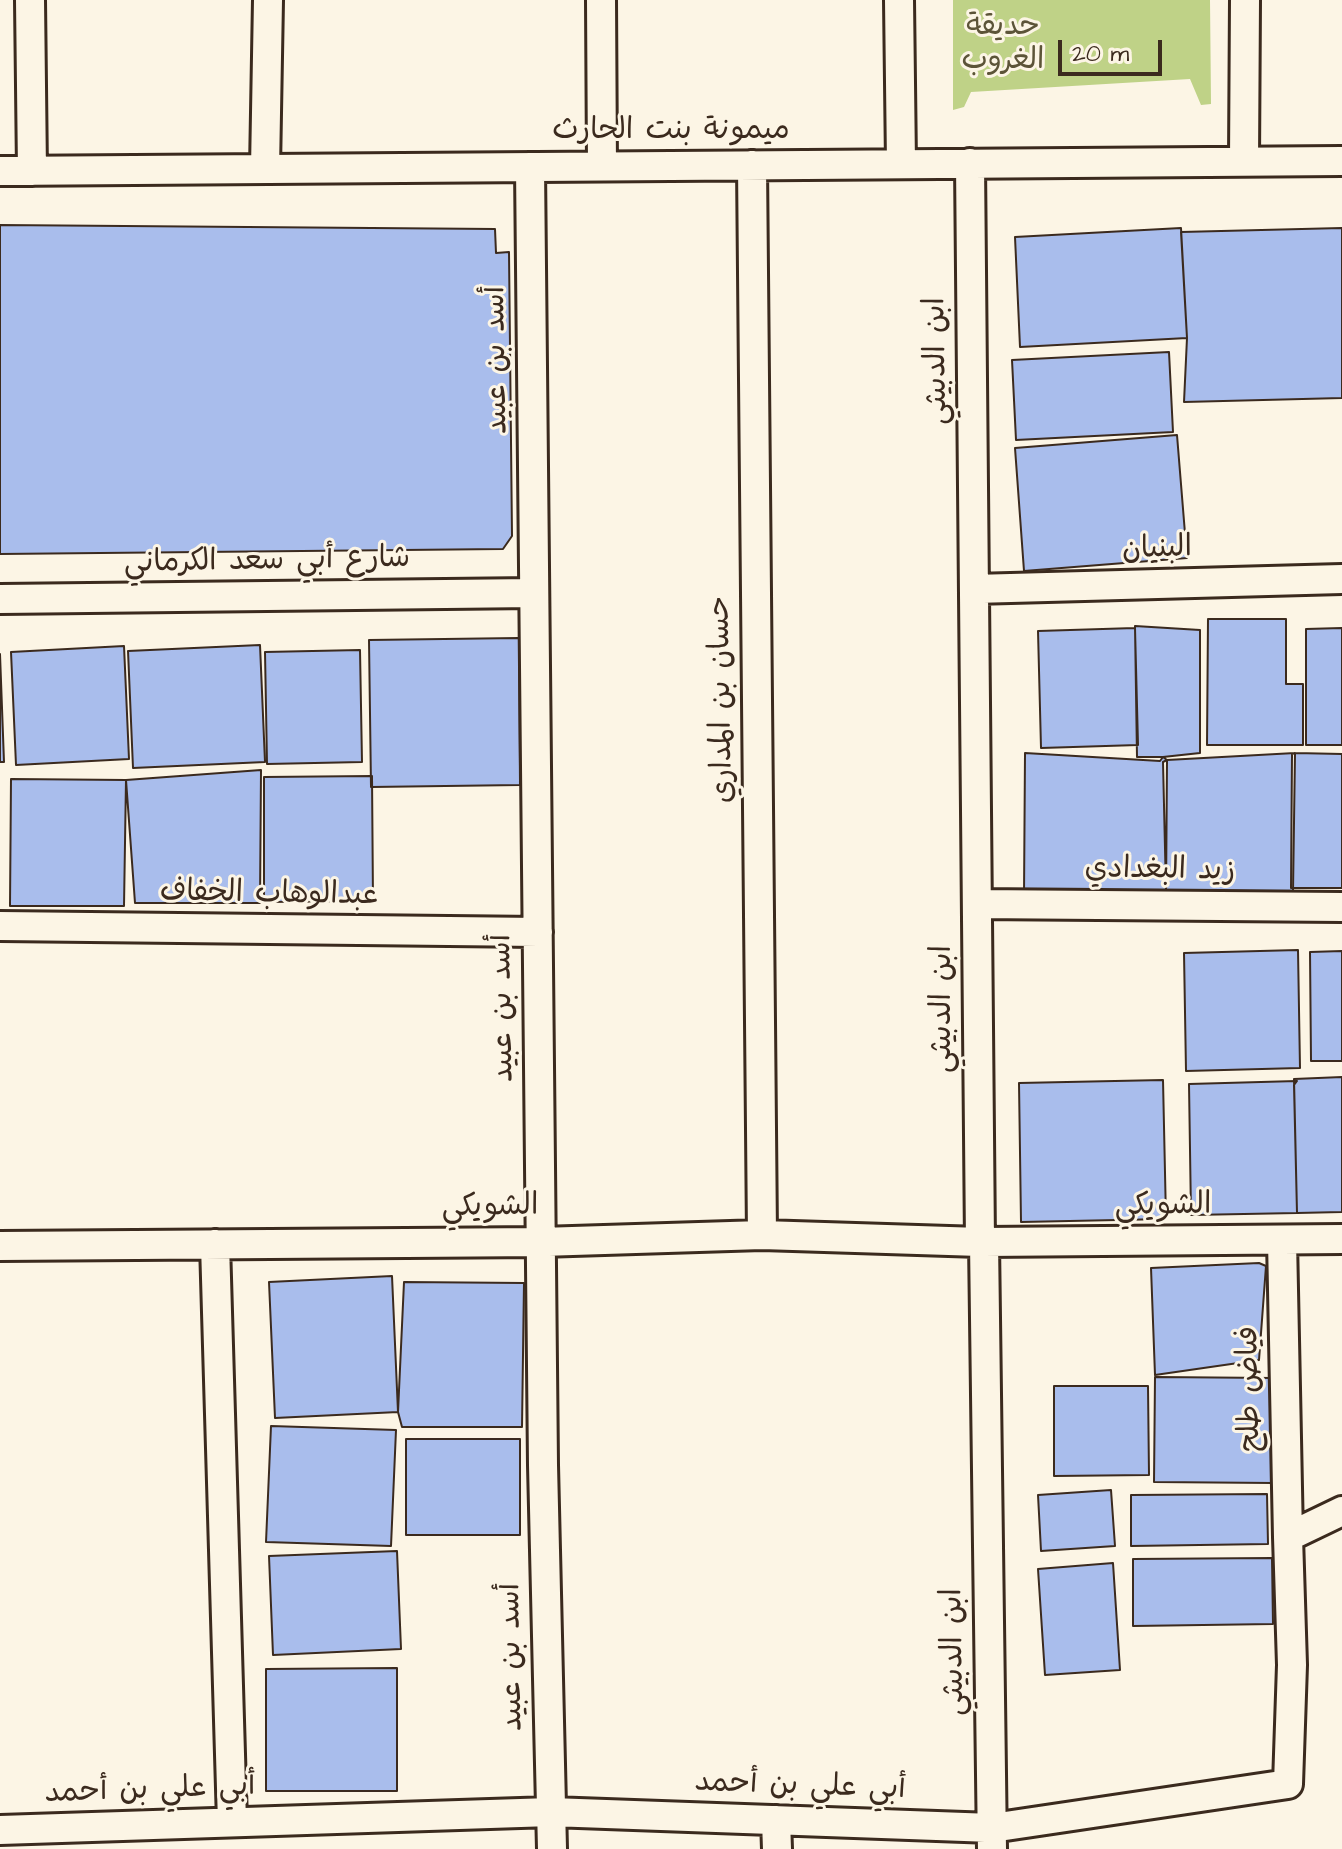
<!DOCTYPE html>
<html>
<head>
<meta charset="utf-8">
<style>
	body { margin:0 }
	#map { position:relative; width:1342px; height:1849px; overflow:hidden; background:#fcf5e5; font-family:"Architects Daughter",sans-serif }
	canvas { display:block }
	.scale { position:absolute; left:1058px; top:40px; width:104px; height:36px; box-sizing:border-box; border:4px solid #3b2a1e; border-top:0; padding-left:10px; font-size:24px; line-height:28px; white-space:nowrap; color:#3b2a1e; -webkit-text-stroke:6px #fcf5e5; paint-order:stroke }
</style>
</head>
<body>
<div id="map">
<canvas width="1342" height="1849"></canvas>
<div class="scale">20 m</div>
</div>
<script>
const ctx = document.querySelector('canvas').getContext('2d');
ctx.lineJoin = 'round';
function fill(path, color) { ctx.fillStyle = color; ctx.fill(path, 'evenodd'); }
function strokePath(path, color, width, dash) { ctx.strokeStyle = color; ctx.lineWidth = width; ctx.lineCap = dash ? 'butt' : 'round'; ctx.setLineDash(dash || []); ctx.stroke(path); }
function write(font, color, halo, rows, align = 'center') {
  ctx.font = font + ' "Architects Daughter","Playpen Sans Arabic",sans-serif'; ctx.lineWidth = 6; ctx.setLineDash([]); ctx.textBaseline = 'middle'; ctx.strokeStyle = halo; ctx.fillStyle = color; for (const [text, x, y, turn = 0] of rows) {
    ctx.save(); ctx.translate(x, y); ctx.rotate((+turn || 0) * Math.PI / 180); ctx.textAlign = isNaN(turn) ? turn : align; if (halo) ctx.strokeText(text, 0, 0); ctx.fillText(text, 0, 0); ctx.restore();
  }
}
const green = new Path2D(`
	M953 0H1210L1211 104 1201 105 1190 79 971 92 964 107 953 110Z`);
const building = new Path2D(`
	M0 225 495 229 496 253 509 252 512 536 503 549 0 554Z
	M1181 228 1187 338 1020 347 1015 237Z
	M1342 228V398L1184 402 1187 338 1181 232Z
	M1169 352 1173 432 1016 440 1012 360Z
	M1177 435 1187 558 1024 571 1015 448Z
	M1208 619H1286V684H1303V745H1207Z
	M1135 626 1200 630V753L1163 757H1137Z
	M1135 628 1138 745 1041 748 1038 631Z
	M1342 628V745H1306V629Z
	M519 638 520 785 371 787 369 640Z
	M260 645 265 762 133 768 128 651Z
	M124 646 129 759 16 765 11 652Z
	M360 650 362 762 267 764 265 652Z
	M0 654 4 762H0Z
	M1025 753 1160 761 1163 757 1167 760 1163 762 1166 891 1024 895Z
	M1295 753 1342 754V888H1291L1292 754Z
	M1295 753 1293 892 1166 896 1167 760Z
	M261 770 260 903H135L126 780Z
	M372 776 373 901 264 902V777Z
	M11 779 126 780 124 906H10Z
	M1298 950 1300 1068 1186 1071 1184 953Z
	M1342 951V1061H1311L1310 952Z
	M1342 1077V1212L1297 1213 1294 1079Z
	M1163 1080 1166 1219 1021 1222 1019 1083Z
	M1297 1081 1294 1085 1297 1213 1191 1215 1189 1084Z
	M1259 1263 1266 1266 1259 1360 1155 1375 1151 1268Z
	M392 1276 398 1412 275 1418 269 1282Z
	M404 1282 524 1283 522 1427H402L398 1412Z
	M1155 1377 1274 1378 1273 1483 1154 1482Z
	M1054 1386H1148L1149 1475 1054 1476Z
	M271 1426 396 1430 391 1546 266 1542Z
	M406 1439H520V1535H406Z
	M1111 1490 1115 1546 1041 1551 1038 1495Z
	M1267 1494 1268 1544 1131 1546V1495Z
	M397 1551 401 1649 273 1655 269 1556Z
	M1272 1558 1273 1624 1133 1626V1559Z
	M1113 1563 1120 1670 1045 1675 1038 1569Z
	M397 1668V1791H266V1669Z`);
const minor = new Path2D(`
	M30 0 32 171
	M601 0 602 166
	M899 0 901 164
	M1244 161 1245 0
	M970 163 980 1242H984L992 1849
	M752 165 762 1235
	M530 167 543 1465 552 1849
	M265 169 268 0
	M0 171 1342 161
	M974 589 1342 579
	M0 599 534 593
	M977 904 1342 907
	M0 926 538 932
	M1282 1240 1288 1537
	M984 1242 1342 1239
	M215 1244 232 1822
	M0 1246 541 1242 762 1235 980 1242
	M776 1820 777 1849
	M0 1830 551 1812 992 1828 1288 1784 1292 1665 1288 1537 1342 1511`);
const parkNames = [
	["حديقة",1003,28],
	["الغروب",1003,62]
];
const streetNames = [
	["ميمونة بنت الحارث",671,132],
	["أسد بن عبيد",498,360,-91],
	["ابن الدبيثي",938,361,-91],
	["البنيان",1157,550,-2],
	["شارع أبي سعد الكرماني",267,562,-1],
	["حسان بن المداري",723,700,-91],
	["زيد البغدادي",1160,871,1],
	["عبدالوهاب الخفاف",269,895,1],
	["أسد بن عبيد",504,1008,-91],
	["ابن الدبيثي",944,1009,-90],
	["الشويكي",1163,1207,-1],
	["الشويكي",490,1208,-1],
	["فياض طلح",1251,1389,-91],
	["ابن الدبيثي",955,1652,-91],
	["أسد بن عبيد",513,1657,-91],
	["أبي علي بن أحمد",800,1787,2],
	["أبي علي بن أحمد",150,1791,-2]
];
fill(green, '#bfd287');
fill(building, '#a9bdec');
strokePath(building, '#3b2a1e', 2);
strokePath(minor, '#3b2a1e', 34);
strokePath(minor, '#fcf5e5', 28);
write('30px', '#5c5438', '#fcf5e5', parkNames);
write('30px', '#3b2a1e', '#fcf5e5', streetNames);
</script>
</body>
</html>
